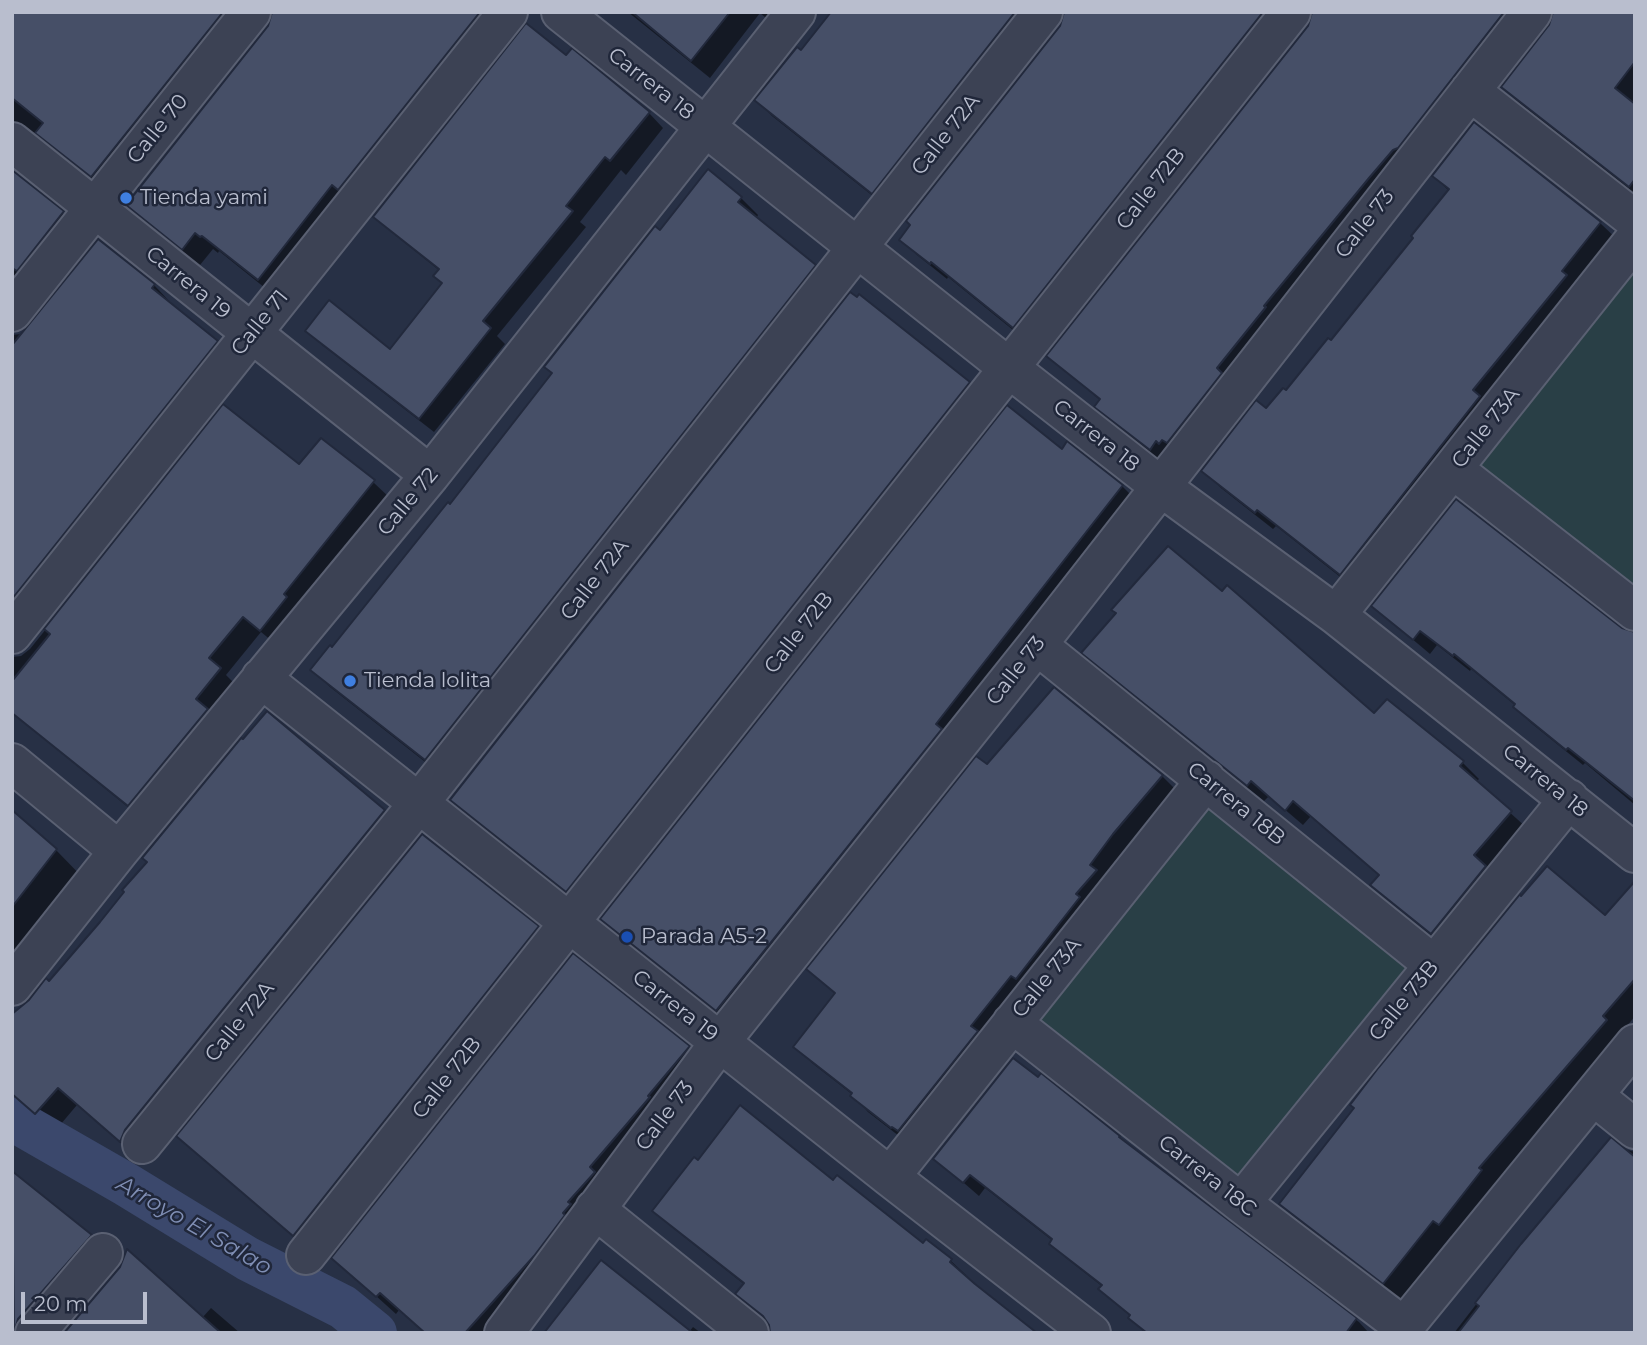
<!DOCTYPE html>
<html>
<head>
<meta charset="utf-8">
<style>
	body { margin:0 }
	#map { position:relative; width:1647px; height:1345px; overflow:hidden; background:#273045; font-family:Montserrat,sans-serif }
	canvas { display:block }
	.frame { position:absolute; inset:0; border:14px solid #b9bece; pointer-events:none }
	.scale { position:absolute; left:21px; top:1292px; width:126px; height:32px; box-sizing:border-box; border:4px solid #b9bece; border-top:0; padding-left:9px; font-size:21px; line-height:24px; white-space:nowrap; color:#b9bece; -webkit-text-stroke:5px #20273a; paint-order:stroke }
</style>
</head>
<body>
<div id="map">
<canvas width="1647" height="1345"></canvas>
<div class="frame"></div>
<div class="scale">20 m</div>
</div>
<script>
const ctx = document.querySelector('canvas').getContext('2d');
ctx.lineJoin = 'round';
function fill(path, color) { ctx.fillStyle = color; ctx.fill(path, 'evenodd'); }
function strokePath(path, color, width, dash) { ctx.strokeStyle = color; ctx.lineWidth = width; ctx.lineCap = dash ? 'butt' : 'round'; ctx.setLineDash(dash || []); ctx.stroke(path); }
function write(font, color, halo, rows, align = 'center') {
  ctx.font = font + ' Montserrat,sans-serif'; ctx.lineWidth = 5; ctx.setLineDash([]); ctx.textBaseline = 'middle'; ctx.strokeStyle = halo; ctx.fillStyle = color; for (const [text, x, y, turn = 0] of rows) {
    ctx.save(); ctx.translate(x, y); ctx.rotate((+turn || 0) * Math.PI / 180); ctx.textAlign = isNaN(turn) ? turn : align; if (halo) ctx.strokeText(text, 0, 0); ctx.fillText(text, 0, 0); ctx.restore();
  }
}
const green = new Path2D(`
	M1635 257V594L1471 465Z
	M1201 800 1417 970 1244 1189 1029 1019Z`);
const shadow = new Path2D(`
	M12 12H254L109 193 44 141 33 136 12 145Z
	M274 12H505L275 296 219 251 218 253 213 249 200 265 145 221 128 204 270 27Z
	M628 12H771L766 18 760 13 710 78Z
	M832 12H1044L888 208 772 116 757 100 801 53Z
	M1066 12H1292L1029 343 948 277 947 279 917 255 901 239 1062 26Z
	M1314 12H1533L1166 465 1112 422 1096 406 1101 401 1048 356 1310 26Z
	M1635 12V194L1519 103 1503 87 1551 26Z
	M566 58 649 113 663 128 626 175 621 170 580 222 586 227 497 336 505 344 434 432 322 345 308 330 391 351 444 284 440 271 390 231 375 217Z
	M12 172 63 213 80 230 12 314Z
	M1434 176 1600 223 1618 240 1358 591 1276 526 1273 529 1221 488 1203 470 1286 393 1331 343 1415 238 1449 191Z
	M741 198 758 215 756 219 815 266 832 283 443 776 330 687 312 670 450 506 660 233Z
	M154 285 170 302 169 304 217 342 234 359 12 636V335L21 334Z
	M969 383 986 400 584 908 469 817 452 799Z
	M224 407 299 467 373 482 390 498 278 646 261 632 226 675 237 686 145 821 12 713V657L21 656 30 649Z
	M1062 451 1122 486 1139 503 734 1027 619 936 602 919Z
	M1373 606 1621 630 1635 634V805L1585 763 1583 765 1531 723 1515 707 1516 706 1471 669 1470 671 1437 645 1430 654Z
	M1084 653 1375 716 1387 701 1463 763 1479 779 1476 782 1527 828 1448 949 1389 901 1372 885 1380 876 1311 816 1303 825 1269 796 1264 801 1100 669Z
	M987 767 1162 776 1178 792 908 1143 868 1112 853 1095 812 1063 796 1047 836 995 808 969Z
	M384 811 402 829 139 1159 77 1105 55 1131 12 1094 50 983 102 923Z
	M12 812 56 850 90 885 12 986Z
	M1635 907V1016L1457 1241 1451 1236 1401 1300 1298 1221 1281 1204 1605 918Z
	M537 928 556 946 312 1253 179 1136Z
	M689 1047 707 1066 500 1333H425L399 1310 396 1314 334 1258Z
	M1129 1147 1359 1322 1369 1333H1145L1131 1317 1101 1289 1103 1287 1066 1258 1051 1244 1053 1241 985 1188 979 1196 935 1158Z
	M1620 1148 1635 1152V1333H1454L1522 1245Z
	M23 1182 90 1236 108 1254 39 1333H12V1195Z
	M833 1182 923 1246 951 1261 966 1275 770 1323 738 1294 745 1285 669 1225 654 1211Z
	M211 1308 240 1333H66L202 1318Z
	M693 1327 701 1333H546L689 1332Z`);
const canal = new Path2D(`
	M12 1119 127 1185 248 1259 343 1307 375 1333`);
const building = new Path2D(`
	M12 12H223L91 177 35 133 43 123 12 98Z
	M272 12H480L338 190 332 185 258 280 202 236 200 237 195 233 182 250 126 205 268 26Z
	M632 12H730L691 61Z
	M831 12H1015L872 194 754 100 797 47 801 50Z
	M1064 12H1263L1013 328 931 262 930 264 899 240 910 225 906 221 1060 26Z
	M1312 12H1504L1398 148 1393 150 1369 178 1264 306 1266 307 1217 368 1222 373 1167 443 1162 440 1159 444 1156 441 1150 450 1094 407 1100 399 1046 356 1308 26Z
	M1553 12H1635L1634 63 1615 88 1635 104V179L1629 187 1501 87 1549 25Z
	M526 23 566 55 572 48 650 112 610 161 605 157 566 206 573 211 483 321 491 328 419 419 305 331 329 300 390 349 442 283 433 276 439 269 373 217Z
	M1474 122 1601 222 1562 271 1567 275 1473 390 1480 396 1340 575 1257 510 1255 513 1201 471 1256 400 1266 408 1283 388 1286 390 1328 338 1331 340 1413 238 1411 236 1449 189 1432 176Z
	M708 169 742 197 738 202 816 265 425 760 310 670 330 645 332 647 448 502 450 504 552 373 544 367 655 226 660 230Z
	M12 170 64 211 17 271 12 268Z
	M98 239 155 284 152 288 218 341 12 599V345Z
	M850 292 857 297 859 294 970 382 566 892 450 800Z
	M223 404 299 464 321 438 375 480 284 594 287 597 260 631 243 617 209 658 221 668 196 699 208 709 128 806 12 713V681L50 634 44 629Z
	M1007 405 1062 449 1067 441 1123 485 936 724 942 729 716 1011 600 919Z
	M1456 499 1622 628 1635 632V801L1568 748 1566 750 1513 707 1515 704 1454 654 1453 656 1420 631 1413 640 1371 606Z
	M1168 546 1222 591 1227 585 1374 713 1387 699 1464 761 1460 766 1512 811 1474 855 1486 866 1431 934 1370 885 1379 875 1293 801 1285 811 1251 781 1247 786 1081 653 1116 613 1111 610Z
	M1054 687 1163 775 1113 834 1090 865 1097 870 1076 894 1080 897 1016 979 1011 976 971 1026 978 1031 898 1131 892 1127 891 1128 850 1096 852 1093 793 1047 835 993 806 969 976 756 987 764Z
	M267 711 385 810 125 1130 120 1142 58 1088 35 1114 12 1094V1014L29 1000 46 978 49 981 100 922 124 892 122 890 147 862 142 858 241 738 243 739Z
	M12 810 57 849 12 907Z
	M422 834 539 926 293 1236 176 1136Z
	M1547 866 1605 915 1635 881V979L1603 1016 1607 1020 1479 1168 1482 1170 1439 1225 1433 1221 1383 1284 1279 1204 1354 1108 1350 1105 1379 1067 1520 894 1521 896Z
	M573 953 690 1046 648 1096 650 1097 590 1167 595 1172 568 1202 571 1204 563 1213 565 1215 534 1256 465 1333H425L380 1293 376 1297 331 1258Z
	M1013 1058 1038 1077 1041 1073 1120 1136 1119 1137 1357 1318 1346 1333H1147L1128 1318 1130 1315 1098 1289 1102 1285 1049 1244 1052 1239 970 1175 963 1183 933 1159Z
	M740 1105 833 1180 837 1175 923 1243 926 1239 952 1259 950 1262 975 1284 1037 1333H770L769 1325 763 1316 735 1294 744 1283 652 1211 694 1157 698 1160Z
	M1611 1137 1635 1157V1333H1458L1479 1306 1475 1303 1521 1244Z
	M12 1171 92 1235 18 1319 14 1333Z
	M127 1249 221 1333H64L120 1267Z
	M601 1260 693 1333H544Z`);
const minor = new Path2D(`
	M561 12 1009 368 1160 486 1336 615 1635 853
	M1470 91 1635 220
	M12 142 430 475
	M12 312 251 12
	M1453 469 1635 611
	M1336 615 1635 239
	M12 634 508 12
	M1037 645 1434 965
	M261 678 890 1177 1091 1333
	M12 763 119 851
	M12 986 119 851 430 475 796 12
	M1012 1023 1241 1203 1404 1327
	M1594 1096 1635 1129
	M142 1144 419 803 1043 12
	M890 1177 1206 780
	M1241 1203 1569 799
	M595 1209 749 1333
	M306 1255 1291 12
	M35 1333 103 1253
	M504 1333 720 1042 1037 645 1532 12
	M1399 1333 1635 1044`);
const markers = [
	[126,198,7,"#3f7fe0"],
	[350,681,7,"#3f7fe0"],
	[627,937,7,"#1a4fb4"]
];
const streetNames = [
	["Carrera 18",651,84,38],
	["Calle 70",158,129,-51],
	["Calle 72A",946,135,-52],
	["Calle 72B",1151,189,-52],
	["Calle 73",1365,224,-52],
	["Carrera 19",188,283,39],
	["Calle 71",260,323,-51],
	["Calle 73A",1486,428,-52],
	["Carrera 18",1096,436,38],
	["Calle 72",408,502,-50],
	["Calle 72A",595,580,-52],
	["Calle 72B",799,633,-52],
	["Calle 73",1016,671,-52],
	["Carrera 18",1545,781,39],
	["Carrera 18B",1236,804,39],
	["Calle 73A",1047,978,-51],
	["Calle 73B",1404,1001,-51],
	["Carrera 19",675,1006,38],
	["Calle 72A",240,1022,-51],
	["Calle 72B",447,1078,-52],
	["Calle 73",665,1116,-53],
	["Carrera 18C",1207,1176,38]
];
const poiNames = [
	["Tienda yami",140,198],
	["Tienda lolita",364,681],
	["Parada A5-2",641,937]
];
const waterNames = [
	["Arroyo El Salao",194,1226,30]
];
fill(green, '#293f46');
fill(shadow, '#0007');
strokePath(canal, '#3b486c', 44);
fill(building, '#464f67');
strokePath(building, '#22293c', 2);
strokePath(minor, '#5a6072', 42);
strokePath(minor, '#3c4254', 38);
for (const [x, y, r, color] of markers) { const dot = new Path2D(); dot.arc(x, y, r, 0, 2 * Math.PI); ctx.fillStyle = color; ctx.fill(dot); strokePath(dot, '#20273a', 2.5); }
write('21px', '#b9bece', '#20273a', streetNames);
write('21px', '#b9bece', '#20273a', poiNames, 'left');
write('italic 23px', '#808fb5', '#20273a', waterNames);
</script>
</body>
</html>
